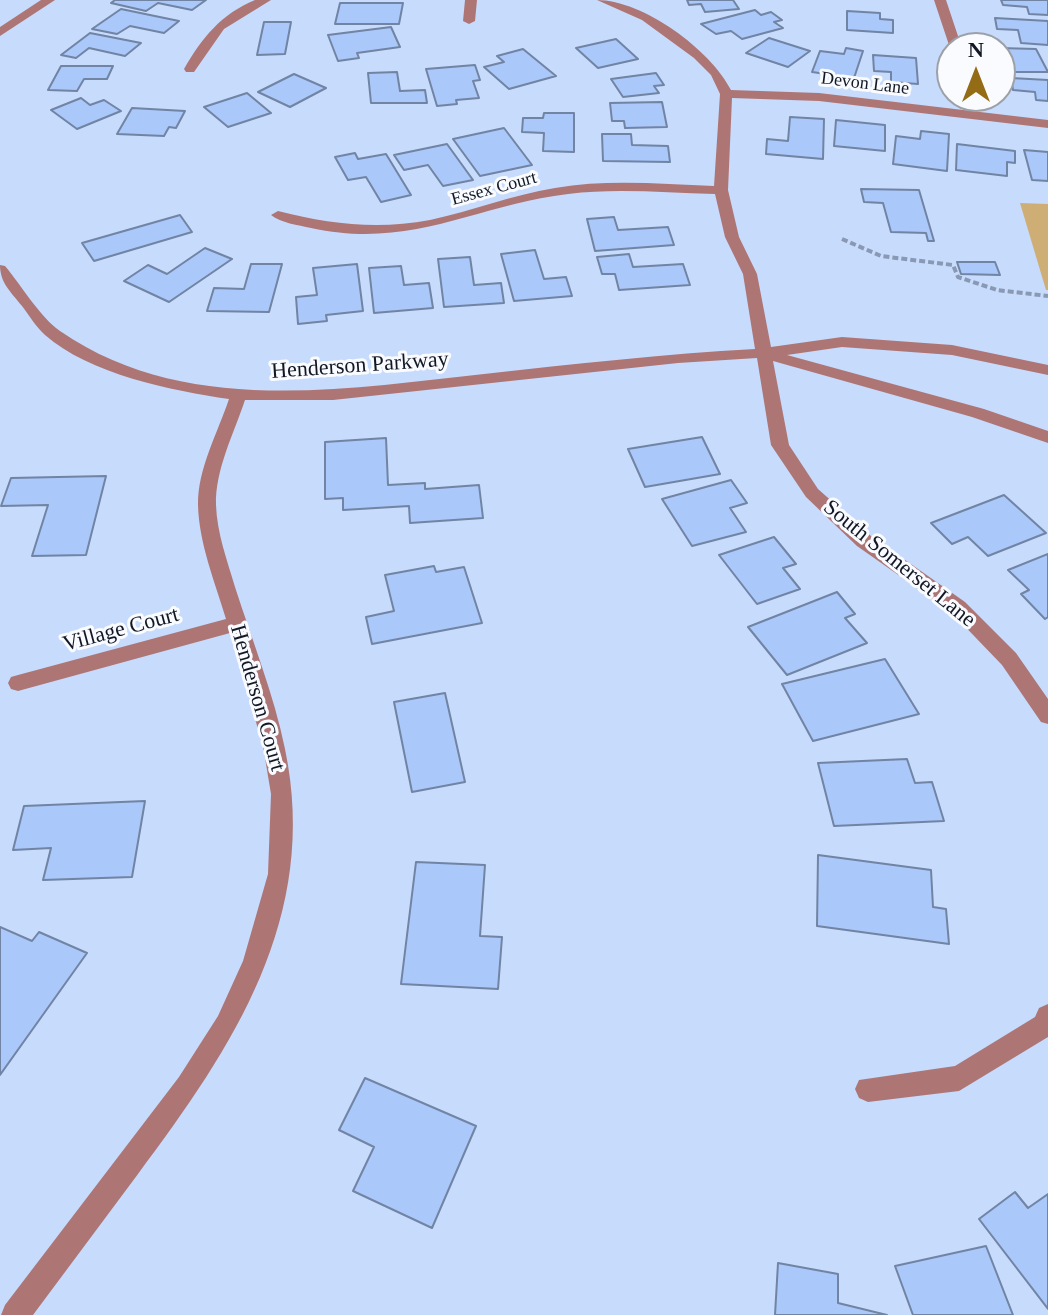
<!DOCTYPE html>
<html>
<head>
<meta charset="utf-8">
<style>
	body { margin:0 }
	#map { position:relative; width:1048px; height:1315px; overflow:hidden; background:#c7dbfd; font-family:"Times New Roman",serif }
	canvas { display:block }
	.north { position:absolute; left:936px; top:32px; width:80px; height:80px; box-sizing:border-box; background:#f9fbff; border:2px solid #9ca0a7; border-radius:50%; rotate:0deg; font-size:22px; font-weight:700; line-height:32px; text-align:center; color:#111824 }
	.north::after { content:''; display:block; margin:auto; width:28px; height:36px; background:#946c16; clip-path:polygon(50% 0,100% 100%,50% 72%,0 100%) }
</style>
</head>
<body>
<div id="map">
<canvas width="1048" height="1315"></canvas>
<div class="north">N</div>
</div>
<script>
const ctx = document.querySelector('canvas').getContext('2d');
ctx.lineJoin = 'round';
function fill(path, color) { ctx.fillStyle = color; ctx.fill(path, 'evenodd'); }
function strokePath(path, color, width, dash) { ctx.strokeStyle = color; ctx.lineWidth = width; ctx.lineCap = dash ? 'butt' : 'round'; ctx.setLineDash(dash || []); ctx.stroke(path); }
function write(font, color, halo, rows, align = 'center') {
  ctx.font = font + ' "Times New Roman",serif'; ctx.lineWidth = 6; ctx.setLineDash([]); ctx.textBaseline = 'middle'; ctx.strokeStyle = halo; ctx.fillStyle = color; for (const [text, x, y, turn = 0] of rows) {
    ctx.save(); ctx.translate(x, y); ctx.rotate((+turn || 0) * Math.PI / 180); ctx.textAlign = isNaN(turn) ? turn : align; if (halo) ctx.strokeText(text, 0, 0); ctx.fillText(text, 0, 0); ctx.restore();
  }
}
const green = new Path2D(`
	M1020 203 1048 204V290H1046Z`);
const building = new Path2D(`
	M115 0H206L192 10 158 3 146 11 111 3Z
	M687 0H733L739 9 705 12 701 4 689 5Z
	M1001 0H1048V15L1029 14 1027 7 1003 5Z
	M340 3H403L399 24H335Z
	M121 9 179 21 164 33 130 26 117 34 92 29Z
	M755 10 761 15 771 12 782 20 774 22 783 28 742 39 731 31 716 34 701 24Z
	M847 11 880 13V19L893 20V33L847 30Z
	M995 18 1048 21V45L1021 43 1018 30 997 29Z
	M264 22H291L285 54 257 55Z
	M391 27 400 47 357 53 359 58 338 61 328 35Z
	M90 33 141 43 125 56 89 48 76 58 61 55Z
	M769 38 810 51 788 67 746 53Z
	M616 39 638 59 598 68 576 48Z
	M846 48 863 51 854 78 812 72 820 51 844 54Z
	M1000 48 1036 49 1048 72H1008Z
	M523 49 556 76 509 89 484 67 504 62 497 56Z
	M873 55 916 58 918 84 891 82V72L874 71Z
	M475 65 480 80 473 81 479 98 456 100 457 104 437 106 426 69Z
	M61 66H113L107 79H84L77 91 48 90Z
	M397 72 400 91 425 90 427 103H371L368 73Z
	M656 73 664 85 654 86 659 93 623 97 611 79Z
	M294 74 326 88 290 107 258 92Z
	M1011 78 1048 80V101L1036 100 1035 92 1013 90Z
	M247 93 271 113 228 127 204 107Z
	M81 98 90 105 104 100 121 111 77 129 51 110Z
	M662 102 667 127 625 128 624 121H612L610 103Z
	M132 108 185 111 176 128 169 127 164 136 117 134Z
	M544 113H574V152L543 151 544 133 522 132 523 118H543Z
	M790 117 824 119 823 159 766 154 767 139 788 141Z
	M836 120 885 125V151L834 146Z
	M504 128 532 165 480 176 453 139Z
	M921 131 949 134 947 171 893 164 896 136 920 139Z
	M602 134H631L632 145 668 146 670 162 603 161Z
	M447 144 473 180 443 186 428 165 404 170 394 155Z
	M957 144 1015 151V163L1007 162V176L956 170Z
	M1024 150 1048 152V181L1032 180Z
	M355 153 358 159 386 154 411 195 381 202 366 177 348 180 335 157Z
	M861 189 919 190 934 241H928L926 233 891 232 883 203 864 202Z
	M180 215 192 232 94 261 82 243Z
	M614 217 618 230 668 227 674 245 595 251 587 219Z
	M205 248 232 259 169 302 124 281 148 265 167 274Z
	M535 250 544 279 566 277 572 296 514 301 501 254Z
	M629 254 633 267 683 264 690 285 619 290 615 274H602L597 257Z
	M470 257 474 285 501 283 504 303 444 307 438 259Z
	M957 262H995L1000 275 961 274Z
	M251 264H282L269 312 207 311 214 288 244 289Z
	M357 264 363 311 326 315 327 321 298 324 296 297 317 295 313 268Z
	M401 266 404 285 429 283 433 308 374 313 369 268Z
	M702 437 720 474 645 487 628 449Z
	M386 438 388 485 425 483V489L479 485 483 518 410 523 409 506 343 510V498L325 499V442Z
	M106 476 86 555 32 556 48 505 1 506 11 478Z
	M731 480 747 503 730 508 746 532 692 546 662 499Z
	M1004 495 1046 533 988 556 968 537 952 544 931 523Z
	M774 537 796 564 783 568 800 589 757 604 719 555Z
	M1048 554V617L1045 619 1021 594 1029 590 1008 570Z
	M434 566 436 572 464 567 482 623 372 644 366 617 394 611 385 575Z
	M837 592 855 614 845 618 867 643 787 675 748 627Z
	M885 659 919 714 813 741 782 684Z
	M445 693 465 782 412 792 394 702Z
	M907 759 915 783 932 782 944 821 834 826 818 763Z
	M145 801 132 877 43 880 51 848 13 850 24 806Z
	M818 855 931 870 933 907 946 909 949 944 817 926Z
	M416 862 485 865 480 936 502 937 498 989 401 984Z
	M0 927 32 941 39 932 87 953 0 1075Z
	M365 1078 476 1126 432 1228 353 1191 374 1147 339 1130Z
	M1015 1192 1028 1208 1048 1194V1309L979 1219Z
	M986 1246 1013 1315H913L895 1266Z
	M778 1263 838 1274V1303L887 1315H775Z`);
const path = new Path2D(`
	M842 239 881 256 953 265 958 277 997 290 1048 296`);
const street = new Path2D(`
	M41 0H55L0 36V27Z
	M255 0H271L224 29 194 72H186L184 69C202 38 221 14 255 0Z
	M465 0H477L475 21 469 24 463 21Z
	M597 0C643 0 711 50 731 90L819 93 1048 120V128L819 101 732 98 728 190 739 237 757 274 771 347 842 337 952 345 1048 365V375L952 355 842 347 787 355 984 409 1048 431V443L972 417 773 361 789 445 818 489 871 536 965 602 1016 653 1048 699V724L1041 722 1002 665 951 612 857 546 806 497 771 445 757 358 678 363 333 400H245C234 433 215 470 216 505 217 533 227 560 235 587 252 640 274 695 285 749 320 917 233 1047 138 1174 103 1221 68 1268 33 1315H1L5 1305 179 1077 218 1016 243 961 268 874 271 794 263 746 230 633 18 691 11 689 8 683 11 677 18 675 226 619C215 582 199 544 198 505 197 470 218 432 229 399 173 391 89 374 45 335 36 327 29 315 22 306 11 292 0 283 0 265L5 266C22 286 39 316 60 331 184 417 343 389 484 374 574 364 664 354 755 349L743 274 725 237 715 194C666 193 617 188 568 194 475 205 412 250 311 228 298 225 281 223 271 215L278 211C329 224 377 230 430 220 472 211 512 195 555 188 607 179 661 184 714 186L720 94 711 75 694 58 642 20Z
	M934 0H946L962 48H952V51L950 48Z
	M1048 1004V1037L959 1091 868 1102 859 1098 855 1089 859 1080 955 1066 1035 1017 1039 1008Z`);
const farStreetnames = [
	["Devon Lane",865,84,7],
	["Essex Court",494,189,-15]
];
const streetNames = [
	["Henderson Parkway",360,366,-4],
	["South Somerset Lane",899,564,39],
	["Village Court",121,630,-15],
	["Henderson Court",257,698,74]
];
fill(green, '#cfae75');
fill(building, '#aac8fa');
strokePath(building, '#7184a3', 2);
strokePath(path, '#8999b3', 4, [6, 3]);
fill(street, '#ad7675');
write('18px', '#111824', '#f9fbff', farStreetnames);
write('22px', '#111824', '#f9fbff', streetNames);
</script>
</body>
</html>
